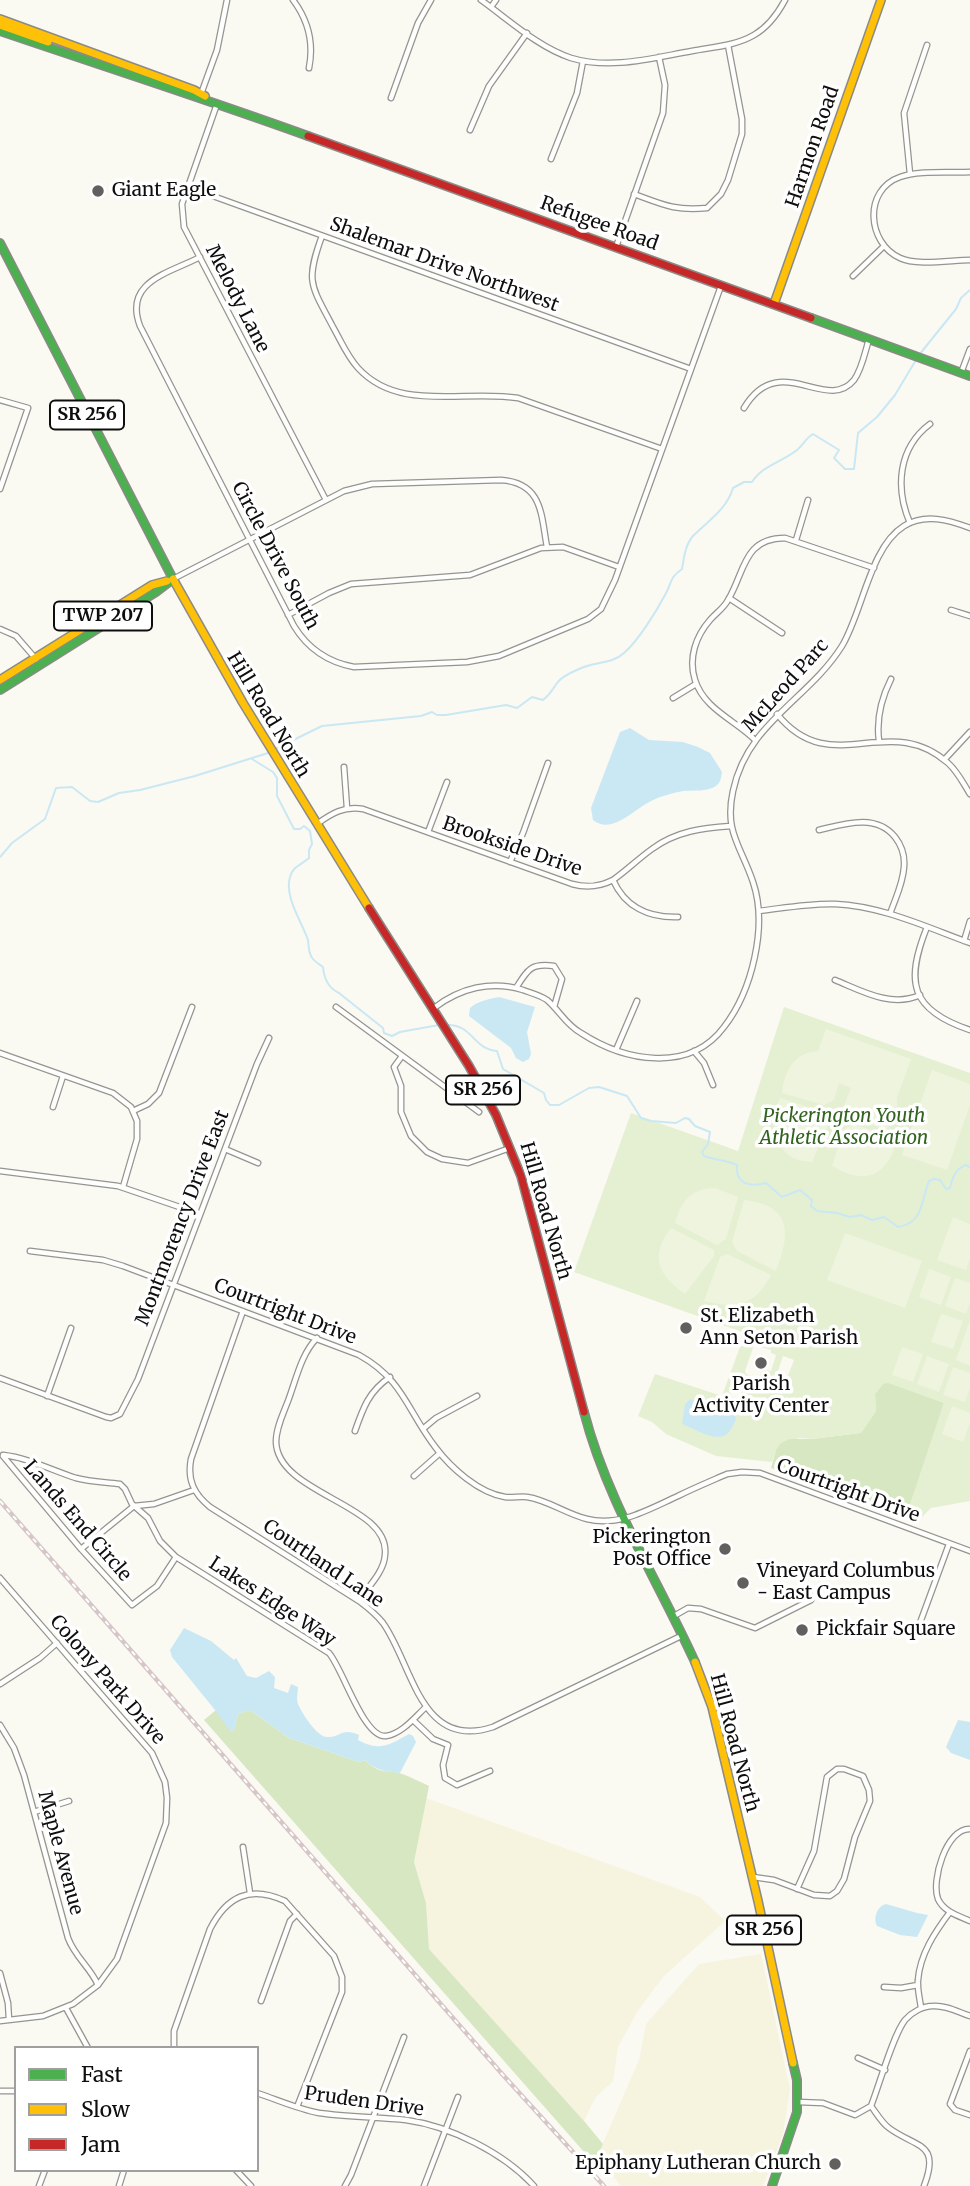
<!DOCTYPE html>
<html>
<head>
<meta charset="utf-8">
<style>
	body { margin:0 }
	#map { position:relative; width:970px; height:2186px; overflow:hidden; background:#faf9f2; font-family:Merriweather,serif }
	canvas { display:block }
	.legend { position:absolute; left:14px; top:2046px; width:245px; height:126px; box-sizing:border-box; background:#fff; border:2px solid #9f9f9f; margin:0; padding:9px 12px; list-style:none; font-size:21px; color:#0e0e0e }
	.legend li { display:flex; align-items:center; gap:14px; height:35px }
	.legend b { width:35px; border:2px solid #9f9f9f }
</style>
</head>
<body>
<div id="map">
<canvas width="970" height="2186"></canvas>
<ul class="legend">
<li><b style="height:9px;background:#4caf50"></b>Fast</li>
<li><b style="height:9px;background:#ffc107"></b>Slow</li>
<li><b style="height:9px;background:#c62828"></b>Jam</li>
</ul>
</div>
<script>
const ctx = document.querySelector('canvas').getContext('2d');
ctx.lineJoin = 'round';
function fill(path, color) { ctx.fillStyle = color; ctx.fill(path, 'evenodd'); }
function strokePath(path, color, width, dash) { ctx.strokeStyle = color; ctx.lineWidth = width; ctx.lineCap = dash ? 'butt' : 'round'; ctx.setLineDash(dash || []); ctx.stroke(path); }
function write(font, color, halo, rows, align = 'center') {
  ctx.font = font + ' Merriweather,serif'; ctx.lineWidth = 7; ctx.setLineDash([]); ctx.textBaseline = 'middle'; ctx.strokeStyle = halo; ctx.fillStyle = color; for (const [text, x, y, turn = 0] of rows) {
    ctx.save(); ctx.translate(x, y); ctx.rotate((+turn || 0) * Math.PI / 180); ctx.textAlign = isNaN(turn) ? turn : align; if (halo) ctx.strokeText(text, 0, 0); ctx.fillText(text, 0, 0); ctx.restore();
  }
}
const farmland = new Path2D(`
	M426 1798 700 1897 725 1921 663 1977 637 2012 618 2047 613 2081 595 2098 584 2121 429 1949 426 1903 414 1862Z
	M761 1954 790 2089 783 2134 763 2186H621L597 2157 639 2060 646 2024 699 1964Z`);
const green = new Path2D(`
	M784 1007 970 1073V1501L931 1508 917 1522 906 1517 944 1403 883 1384 875 1394 876 1411 861 1433 813 1439 799 1438 776 1450 772 1462 716 1456 666 1434 652 1422 638 1416 655 1374 722 1396 745 1333 574 1272 631 1113 738 1151ZM754 1345 771 1350V1353L776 1355 771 1371 762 1370 759 1379 746 1374 745 1371ZM783 1356 794 1360 787 1378 777 1374ZM736 1376 746 1379 739 1399 730 1396Z`);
const forest = new Path2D(`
	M888 1383 944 1403 906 1517 771 1468 776 1450 781 1443 790 1439H813L861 1433 876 1411 875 1394 883 1384Z
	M216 1710 231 1731 234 1730 238 1714 250 1710 289 1738 359 1762 365 1760C381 1776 386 1768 402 1774 411 1777 420 1782 429 1786L414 1862 426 1903 429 1949 584 2121 603 2144 597 2157 592 2161 204 1720Z`);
const pitch = new Path2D(`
	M826 1029 911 1059 897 1098V1108L887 1129 848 1118 843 1108 851 1088 839 1083 834 1100 824 1105 782 1093C784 1072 794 1052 818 1051Z
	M932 1070 970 1084V1105L947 1170 902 1155Z
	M780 1098 821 1111 828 1125 812 1162C805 1161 796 1161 790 1156 772 1143 771 1116 780 1098Z
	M853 1124 896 1138C895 1157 881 1178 860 1176 851 1176 840 1170 832 1166L844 1129Z
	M715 1188 738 1197 726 1239 717 1245 675 1223C682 1200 690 1189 715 1188Z
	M744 1200C792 1205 791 1234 776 1271L737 1251 732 1242Z
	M953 1217 970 1224V1258L966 1270 937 1260Z
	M671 1228 714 1250V1256L685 1294C658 1275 649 1256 671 1228Z
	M845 1233 922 1261 905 1308 827 1280Z
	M727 1254 771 1275C755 1306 736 1309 704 1301L720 1257Z
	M929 1269 951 1277 941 1305 919 1297Z
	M955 1278 970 1283V1303L966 1314 945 1306Z
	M941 1314 963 1321 953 1349 931 1342Z
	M970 1320V1366L956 1360Z
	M902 1347 923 1354 913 1382 892 1375Z
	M927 1356 949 1364 939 1392 917 1384Z
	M953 1367 970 1373V1388L965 1402 943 1395Z
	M952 1406 970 1413V1423L963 1442 942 1434Z`);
const water = new Path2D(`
	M630 728 649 740 683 742 698 747 710 753 722 772C721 778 721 782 716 786 706 792 694 790 683 791 672 793 661 796 651 801 633 810 612 835 593 820L591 808 620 732Z
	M499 997 535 1007 527 1032 531 1054 529 1059 523 1062 516 1058 511 1048 469 1016 470 1008C478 1001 489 999 499 997Z
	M690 1399 735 1414 736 1419C734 1424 731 1431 727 1434 715 1443 693 1428 682 1424L685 1404Z
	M184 1628 211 1641 234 1660 236 1658 247 1676 256 1678 269 1671 275 1677 274 1688 288 1693 291 1684 298 1687C298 1692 296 1699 298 1704 302 1713 317 1737 327 1737 341 1738 341 1727 359 1735L358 1740C380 1752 389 1745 409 1734L413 1736 416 1742 400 1773C386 1771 376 1771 365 1760L359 1762 289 1738 250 1710 238 1714 234 1730 230 1731 215 1710 172 1657 170 1650Z
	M958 1720 970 1722V1760L951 1753 946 1747Z
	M886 1904 917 1913 928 1915 917 1937 900 1935 877 1926C873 1918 877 1906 886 1904Z`);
const stream = new Path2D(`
	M919 355 956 309 961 298 970 290
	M273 750 322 726 421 716 432 712 437 715H446L506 705 517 708 532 697 543 700C551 694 552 690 557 683 561 677 572 672 579 669 594 661 611 665 624 653 638 641 656 612 665 595 672 583 669 578 682 569 684 558 685 545 693 536 708 521 727 509 733 488L744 482H752C763 465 782 462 797 450 803 445 806 438 813 434L839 450 834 458 845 469H854L858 433 877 417 895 395 916 360
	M252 759 273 772 277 778V796L294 829H300L304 826 310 831 312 844 309 850V858C301 865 293 866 290 877 284 897 302 922 308 940 309 946 308 950 311 956 313 961 318 963 323 967 324 978 328 988 339 993L383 1028 384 1033 392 1036 400 1032 439 1025
	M0 857 12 843 45 819 56 788 72 787 90 801 98 802 119 793 140 790 195 776 268 753
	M448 1025C473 1025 473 1049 497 1051L503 1069 544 1093 546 1100 550 1105H559L589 1088 599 1087 627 1096 641 1118 651 1121 676 1123 685 1118 689 1119 695 1126 710 1132 708 1144 702 1152 704 1156C715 1160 726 1160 737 1165 735 1185 751 1187 766 1183L782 1197 800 1190 812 1200 811 1206 817 1211 837 1213 850 1217 861 1215 872 1220 884 1217 898 1227C924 1223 921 1200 929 1181L934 1179 940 1180 946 1189 950 1188C952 1178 956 1168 966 1165L970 1167`);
const street = new Path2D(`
	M293 0C308 20 314 43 309 68
	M481 0C509 20 538 47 571 58 611 70 652 58 692 51 713 47 735 46 754 35 768 27 777 15 785 0
	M491 7 496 0
	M201 94 217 50 227 0
	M391 98 418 23 431 0
	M217 104 182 204 184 227 326 500
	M470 130 489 86 527 33
	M551 159 577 93 583 61
	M970 172C950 173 918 170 900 177 863 190 867 243 900 258 916 266 952 260 970 260
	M910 174 904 113 927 45
	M188 187 691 369
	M634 194C664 205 675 211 707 208L721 194 728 180 742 134V119L728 45
	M322 236C305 282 311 285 333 327 341 341 347 356 358 368 399 413 465 389 518 398L662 449
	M616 247 663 113 665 85 659 57
	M200 257C170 273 123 281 140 326L294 626C308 649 327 662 354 667L467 662 499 656 588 619 601 609 615 580 721 286
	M853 276 884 246
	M961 373 970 349
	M0 400 28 408 0 489
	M744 408C779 349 826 414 854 380 862 369 865 352 869 339
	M910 523C895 488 898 448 930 424
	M796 540 808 500
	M173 579 344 491 372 484 501 480C543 483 541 515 547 547
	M729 598 782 633
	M951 610 970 616
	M288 615 329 593 351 584 470 575 541 548 563 547 619 567
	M0 629 16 636 36 659
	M673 698 696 684
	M777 714C831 781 888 710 948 763 958 772 963 783 970 794
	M755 740C735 720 704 709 695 680 688 658 696 636 710 620 716 613 724 608 728 600 745 572 743 538 785 538L874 568
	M879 741C876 718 881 699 891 679
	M944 760 970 732
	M344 767 347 808
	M317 824C332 813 344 806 363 809L572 884C587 888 599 887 613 880 626 871 638 859 652 849 676 831 703 828 731 826
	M819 830C844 824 876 813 895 837 902 846 905 856 904 867 903 884 895 899 890 914
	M428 832 447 782
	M510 862 523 833 548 763
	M613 880C625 907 649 918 678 917
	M759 911C784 908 810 903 835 904 882 906 926 927 970 943
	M927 927C905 982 910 1010 970 1030
	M964 941 970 921
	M835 980C862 991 891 1008 920 995
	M516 988C528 969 531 963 554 966L562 979 554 1007
	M336 1007 479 1112
	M434 1008C460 988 491 980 523 990 531 993 540 995 547 1000 559 1010 566 1025 581 1033 624 1061 689 1074 724 1027 752 991 768 926 753 882 741 846 724 832 733 791 747 723 808 700 842 646 863 611 870 547 904 526 925 513 949 520 970 528
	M616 1050 637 1001
	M694 1051 704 1063 713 1085
	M0 1053 113 1093 131 1107 137 1121V1139L123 1187
	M402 1056 394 1067 401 1086V1112L411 1136 427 1152 442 1159 468 1163 510 1148
	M53 1107 63 1076
	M133 1111 148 1104 159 1093 192 1007
	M225 1149 258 1163
	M0 1171 118 1186 200 1214
	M30 1251 103 1260 123 1266 359 1355C404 1380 407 1411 436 1448 451 1468 479 1493 505 1497 512 1498 520 1496 527 1497 548 1500 566 1514 587 1519 620 1527 649 1509 678 1496 694 1488 711 1481 727 1474L742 1472 760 1473 970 1551
	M243 1311 191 1459C187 1480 194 1494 210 1507L359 1601C367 1607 376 1614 383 1623 413 1665 420 1751 493 1727L681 1636
	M317 1338C301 1354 296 1380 288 1401 283 1414 276 1428 276 1442 278 1495 391 1504 385 1555 384 1572 368 1587 359 1600
	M0 1378 106 1417 111 1418 120 1414 138 1379 257 1064 269 1038
	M47 1396 71 1328
	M424 1428 436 1418 477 1396
	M355 1431C363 1408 369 1391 390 1377
	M3 1455C29 1458 51 1470 76 1478 91 1482 105 1482 120 1484L125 1489 132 1504 148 1518 160 1541 176 1557 329 1653C343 1669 364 1739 386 1736 402 1734 415 1717 426 1707
	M3 1456 81 1549 132 1605 157 1586 176 1557
	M414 1476 440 1453
	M81 1549 134 1506 154 1504 194 1490
	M0 1578 152 1753 165 1782 167 1798 166 1823 117 1959 98 1985 73 2004 43 2016 0 2021
	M674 1616 688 1608 701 1609 755 1628 811 1600 806 1587
	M917 1631 949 1544
	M0 1684 40 1658 57 1643
	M413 1720 433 1739 448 1745 443 1765 445 1778 457 1785 490 1771
	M0 1725 14 1748 24 1775 68 1938C75 1957 90 1967 98 1985
	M34 1812 69 1801
	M970 1829C946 1828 931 1881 938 1899 944 1912 959 1916 970 1921
	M243 1847 250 1893
	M753 1877 774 1880 814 1895 830 1896 837 1891 844 1879 855 1837 870 1801 869 1790 863 1776 844 1769H837L827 1777 814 1851 797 1889
	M0 1973 8 2003 9 2020
	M884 1987 901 1988 918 1985
	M261 2001 290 1921 297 1914
	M66 2008 88 2048
	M921 2008C920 1999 917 1989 918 1980 920 1954 935 1932 950 1912
	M174 2048V2031L210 1929C227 1896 250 1885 285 1901L334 1956 342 1977V1992L297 2107
	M970 2051 950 2104 955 2110 970 2115
	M858 2058 885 2070
	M0 2091H16
	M257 2093C278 2100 298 2109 319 2113 348 2117 377 2117 406 2120 450 2126 504 2153 534 2186
	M798 2102 823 2103 855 2115 871 2106C879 2086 893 2035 905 2020 912 2012 923 2006 933 2006 946 2005 958 2012 970 2016
	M871 2106C877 2114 882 2123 889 2128 916 2148 941 2142 924 2186
	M236 2170 251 2186
	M39 2186 45 2170
	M119 2186 124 2170
	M345 2186 351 2175 404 2037
	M424 2186 458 2097`);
const fast = new Path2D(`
	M0 31C103 66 206 99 308 136
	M0 243 173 579
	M811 318 970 376
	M0 690 156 592 173 579
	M584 1412C607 1501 657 1579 695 1662
	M772 2186 797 2112V2080L793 2063`);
const slow = new Path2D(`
	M0 19 194 90 205 96
	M0 25 48 42
	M774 304 881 0
	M173 579 243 703 369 908
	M0 680 152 585 167 581
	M695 1662 712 1707 758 1901 793 2063`);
const jam = new Path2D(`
	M308 136 811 318
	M369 908 469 1066 496 1115 521 1176 584 1412`);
const rail = new Path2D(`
	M0 1501 503 2075 604 2186`);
const markers = [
	[98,191,7,"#61605e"],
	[686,1328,7,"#61605e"],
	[761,1363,7,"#61605e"],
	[725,1549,7,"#61605e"],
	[743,1583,7,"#61605e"],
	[802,1630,7,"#61605e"],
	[835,2164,7,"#61605e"]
];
const shields = [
	[87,415,74],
	[103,616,98],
	[483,1090,74],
	[764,1930,74]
];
const shieldNames = [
	["SR 256",87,415],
	["TWP 207",103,616],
	["SR 256",483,1090],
	["SR 256",764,1930]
];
const streetNames = [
	["Harmon Road",813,147,-71],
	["Refugee Road",599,224,20],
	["Shalemar Drive Northwest",444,265,20],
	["Melody Lane",237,299,63],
	["Circle Drive South",275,556,62],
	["McLeod Parc",786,686,-48],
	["Hill Road North",268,715,59],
	["Brookside Drive",512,847,19],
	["Hill Road North",545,1211,74],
	["Montmorency Drive East",183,1218,-69],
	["Courtright Drive",285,1312,21],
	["Courtright Drive",848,1491,20],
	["Lands End Circle",77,1521,49],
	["Courtland Lane",323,1564,34],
	["Lakes Edge Way",272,1602,33],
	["Colony Park Drive",107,1680,49],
	["Hill Road North",734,1743,75],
	["Maple Avenue",60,1853,75],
	["Pruden Drive",364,2102,8]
];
const poiNames = [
	["Giant Eagle",112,191],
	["St. Elizabeth",700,1317],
	["Ann Seton Parish",700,1339],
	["Parish",761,1385,"center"],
	["Activity Center",761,1407,"center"],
	["Pickerington",711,1538,"right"],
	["Post Office",711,1560,"right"],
	["Vineyard Columbus",757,1572],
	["- East Campus",757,1594],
	["Pickfair Square",816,1630],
	["Epiphany Lutheran Church",821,2164,"right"]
];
const parkNames = [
	["Pickerington Youth",844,1117],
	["Athletic Association",844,1139]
];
fill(farmland, '#f6f4df');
fill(green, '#e5f0d3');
fill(forest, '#d6e7c2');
fill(pitch, '#eef4dd');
fill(water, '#cae8f3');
strokePath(stream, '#cae8f3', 2);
strokePath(street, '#949491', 7);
strokePath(fast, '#8b8a87', 10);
strokePath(slow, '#8b8a87', 10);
strokePath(jam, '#8b8a87', 10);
strokePath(street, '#fefefd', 4.5);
strokePath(fast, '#4caf50', 7);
strokePath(slow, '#ffc107', 7);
strokePath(jam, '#c62828', 7);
strokePath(rail, '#d6c6c7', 4.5);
strokePath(rail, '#fff', 2, [5]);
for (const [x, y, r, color] of markers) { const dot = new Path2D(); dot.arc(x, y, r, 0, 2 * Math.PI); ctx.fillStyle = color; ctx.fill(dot); strokePath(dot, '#fff', 2.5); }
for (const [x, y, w] of shields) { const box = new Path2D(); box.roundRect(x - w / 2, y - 14.5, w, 29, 5); ctx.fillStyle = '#fff'; ctx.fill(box); strokePath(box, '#0e0e0e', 2); }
write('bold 18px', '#0e0e0e', null, shieldNames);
write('19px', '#0e0e0e', '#fff', streetNames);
write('19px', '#0e0e0e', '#fff', poiNames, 'left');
write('italic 19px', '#326320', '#fff', parkNames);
</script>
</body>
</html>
